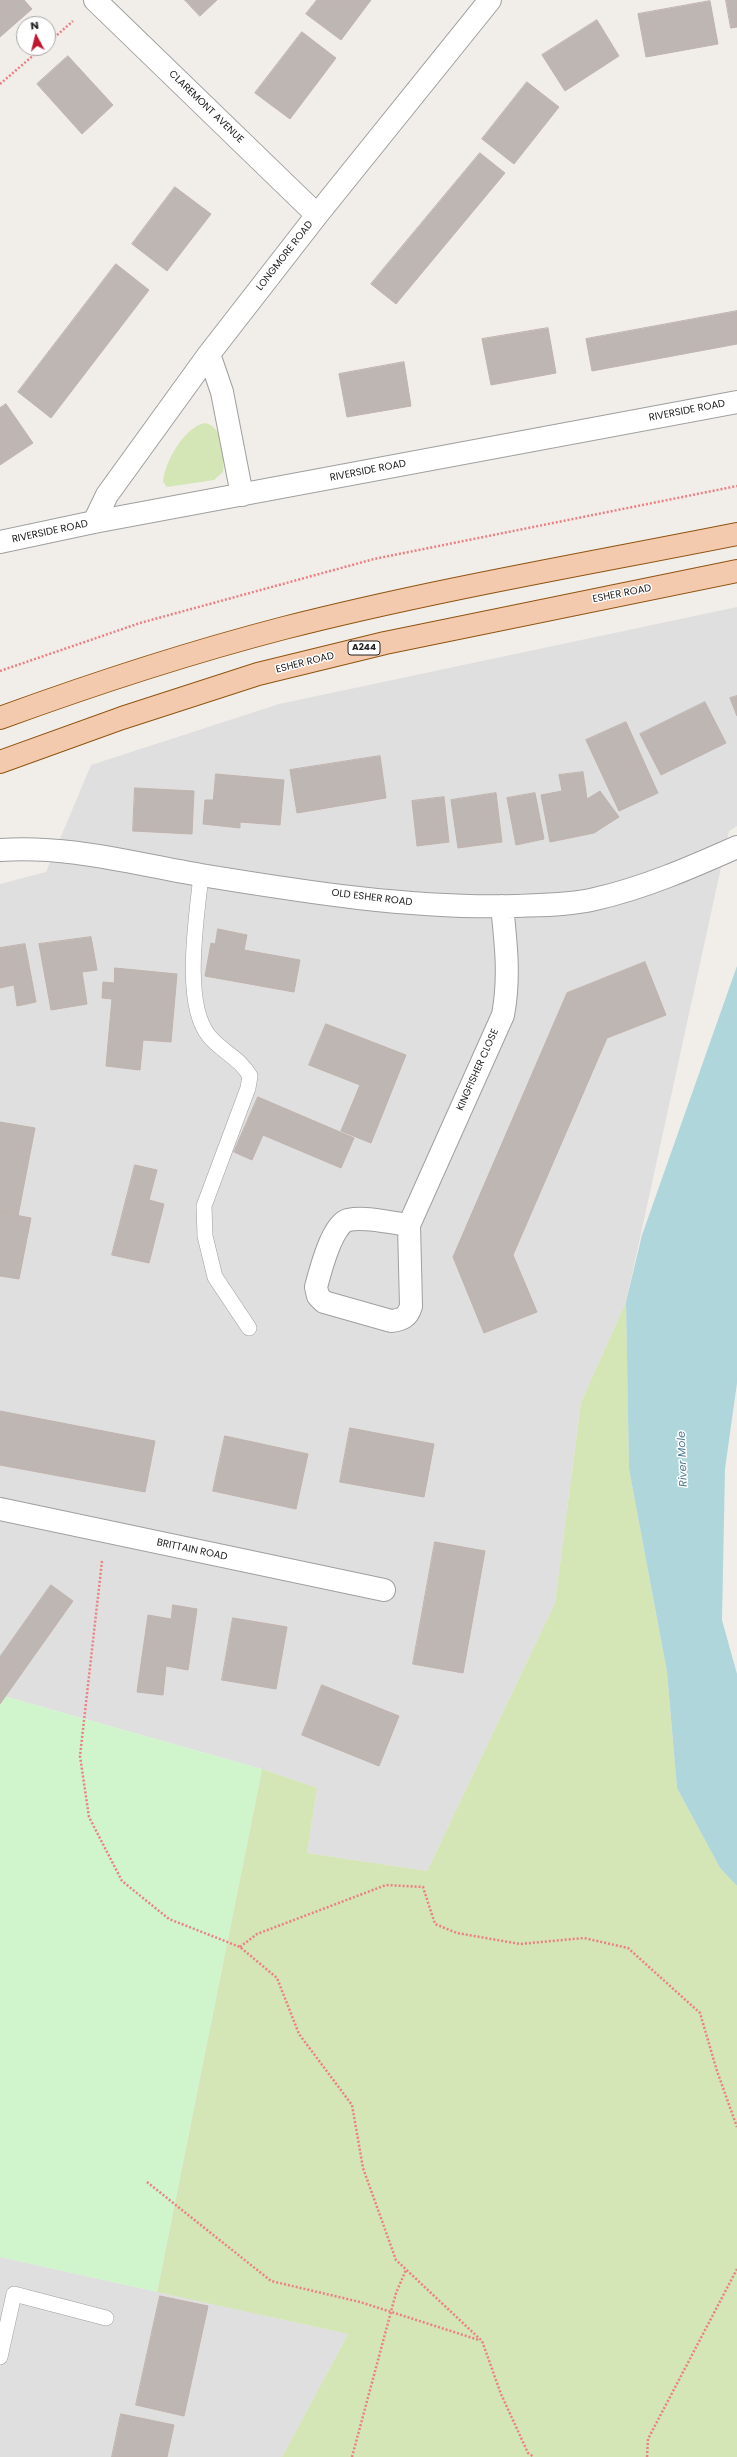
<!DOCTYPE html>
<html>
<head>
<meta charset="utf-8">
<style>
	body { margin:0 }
	#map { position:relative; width:737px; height:2457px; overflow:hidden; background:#f1eeea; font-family:Poppins,sans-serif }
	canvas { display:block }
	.north { position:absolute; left:16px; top:16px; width:40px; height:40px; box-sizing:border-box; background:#fff; border:1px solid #a7a7a7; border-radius:50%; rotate:353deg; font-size:11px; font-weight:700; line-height:16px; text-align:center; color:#222 }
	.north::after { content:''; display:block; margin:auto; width:14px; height:18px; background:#bf152e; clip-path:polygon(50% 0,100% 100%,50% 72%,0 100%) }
</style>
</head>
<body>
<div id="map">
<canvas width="737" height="2457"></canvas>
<div class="north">N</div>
</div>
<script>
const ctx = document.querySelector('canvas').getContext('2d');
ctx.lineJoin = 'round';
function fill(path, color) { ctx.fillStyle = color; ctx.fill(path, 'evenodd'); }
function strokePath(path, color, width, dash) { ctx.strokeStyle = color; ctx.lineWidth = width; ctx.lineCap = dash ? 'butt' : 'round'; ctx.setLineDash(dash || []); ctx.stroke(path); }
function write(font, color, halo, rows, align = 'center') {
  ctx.font = font + ' Poppins,sans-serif'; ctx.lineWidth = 3; ctx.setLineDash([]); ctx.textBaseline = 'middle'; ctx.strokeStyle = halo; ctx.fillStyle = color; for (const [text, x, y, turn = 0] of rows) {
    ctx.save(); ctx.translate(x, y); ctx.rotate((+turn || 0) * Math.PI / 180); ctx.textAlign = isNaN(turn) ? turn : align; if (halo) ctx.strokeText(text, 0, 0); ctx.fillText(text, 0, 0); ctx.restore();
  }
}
const residential = new Path2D(`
	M737 607V826L729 831 626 1302 581 1402 555 1603 427 1871 307 1853 317 1788 262 1769 0 1695V884L46 872 91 765 279 704Z
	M0 2257 348 2334 282 2457H0Z`);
const grass = new Path2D(`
	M205 423C224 427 225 456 223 472L214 480 167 487 163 482C164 463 185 426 205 423Z
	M626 1302 629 1469 667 1672 677 1788 720 1868 737 1886V2457H282L348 2334 157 2292 262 1769 317 1788 307 1853 427 1871 555 1603 581 1402Z`);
const park = new Path2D(`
	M0 1695 262 1769 157 2292 0 2257Z`);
const water = new Path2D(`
	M737 966V1383L725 1469 722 1620 737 1674V1886L720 1868 677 1788 667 1672 629 1469 626 1302 642 1235Z`);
const building = new Path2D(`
	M0 0H24L32 9 0 37Z
	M185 0H217L200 16Z
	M317 0H371L341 40 306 14Z
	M726 0H737V27L731 28Z
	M710 1 718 44 646 57 638 14Z
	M597 20 619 56 565 91 542 55Z
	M302 32 336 58 290 119 255 93Z
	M68 56 113 105 82 134 37 84Z
	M527 82 559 107 514 164 482 139Z
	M480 153 505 173 396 304 371 284Z
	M175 187 211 214 167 271 132 244Z
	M116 264 149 290 51 418 18 392Z
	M737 311V344L592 371 586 339Z
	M548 328 556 373 491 385 482 339Z
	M404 362 411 406 347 417 339 374Z
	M6 404 33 443 0 465V408Z
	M737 696V716L730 698Z
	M705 702 726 743 661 775 640 734Z
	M626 722 658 793 619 811 586 740Z
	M380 756 386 798 297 813 290 770Z
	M583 772 587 799 600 791 619 817 594 833 550 842 541 795 562 791 559 775Z
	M216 774 284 780 280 825 240 822V828L203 824 205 800H213Z
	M135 788 194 791 192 834 133 831Z
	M496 793 502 842 458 848 451 800Z
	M535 793 544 839 516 845 507 798Z
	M444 797 449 842 417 846 412 801Z
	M218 929 247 935 244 950 300 960 294 992 205 976 211 943 215 944Z
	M91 937 97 970 82 972 87 1004 51 1010 39 944Z
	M25 944 36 1002 17 1006 14 985 0 988V948Z
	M645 962 666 1015 607 1038 513 1255 537 1312 484 1333 453 1257 567 993Z
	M115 968 177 974 171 1042 143 1040 140 1070 106 1066 112 999 102 998 103 982 114 983Z
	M326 1024 406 1055 371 1143 341 1131 360 1085 309 1065Z
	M258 1097 354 1138 341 1168 263 1135 252 1160 234 1152Z
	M0 1122 35 1128 18 1216 0 1212Z
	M135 1165 157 1170 149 1200 164 1204 149 1263 112 1255Z
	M0 1212 31 1218 19 1279 0 1276Z
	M0 1411 155 1441 145 1492 0 1465Z
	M350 1428 434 1444 424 1497 340 1482Z
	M225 1436 308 1454 296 1509 213 1491Z
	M435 1542 485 1551 463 1673 413 1664Z
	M51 1585 73 1601 0 1704V1657Z
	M173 1605 197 1609 188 1670 166 1666 163 1695 137 1692 148 1615 171 1619Z
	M233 1618 287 1627 276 1689 222 1680Z
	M322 1685 399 1716 379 1766 302 1735Z
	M160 2296 208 2306 184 2416 136 2405Z
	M121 2414 174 2425 167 2457H112Z`);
const path = new Path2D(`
	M48 43 73 21
	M0 84 42 48
	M0 671 140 623 374 559 737 486
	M102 1561 80 1756 89 1817 122 1881 169 1919 240 1947 277 1978 299 2034 352 2105 363 2168 396 2260 482 2341 501 2394 528 2453 534 2457
	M240 1947 257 1934 386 1885 423 1887 435 1924 457 1933 520 1944 584 1938 628 1948 700 2013 717 2071 737 2127
	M147 2182 271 2281 360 2302 479 2340
	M352 2457 396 2293 406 2270
	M647 2457 648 2439 737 2269`);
const lane = new Path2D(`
	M201 875C197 916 182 1003 209 1036 222 1052 240 1058 250 1076L248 1088 204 1206 205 1236 215 1277 249 1328
	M0 2357 14 2294 106 2318`);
const street = new Path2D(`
	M95 0 317 215
	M209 354 222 392 242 495
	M94 522 107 495 209 354 317 215 490 0
	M0 542 94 522 737 402
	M0 850C69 845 134 864 201 875 305 892 412 909 517 906 542 905 570 905 595 899 644 888 692 867 737 847
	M409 1225C391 1223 366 1216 348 1220 332 1224 320 1272 316 1287L318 1296 324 1302 391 1321C402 1320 408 1317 411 1306L409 1225 503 1015C510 978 506 944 502 906
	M0 1509 384 1590`);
const primary = new Path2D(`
	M0 718C93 684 188 653 284 628 433 590 586 564 737 534
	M0 762 122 718 258 674 385 643 737 571`);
const shields = [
	[364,648,32]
];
const shieldNames = [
	["A244",364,648]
];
const streetNames = [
	["CLAREMONT AVENUE",206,107,44],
	["LONGMORE ROAD",285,256,-52],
	["RIVERSIDE ROAD",687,411,-11],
	["RIVERSIDE ROAD",368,471,-11],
	["RIVERSIDE ROAD",50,532,-12],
	["ESHER ROAD",622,594,-11],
	["ESHER ROAD",305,663,-14],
	["OLD ESHER ROAD",372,898,7],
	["KINGFISHER CLOSE",478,1070,-66],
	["BRITTAIN ROAD",192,1550,12]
];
const waterNames = [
	["River Mole",683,1459,-92]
];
fill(residential, '#e0dfdf');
fill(grass, '#d4e5b6');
fill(park, '#d0f5cd');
fill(water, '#afd6da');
fill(building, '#beb6b3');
strokePath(building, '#c1b3ad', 1);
strokePath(lane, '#9f9f9f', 16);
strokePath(street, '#9f9f9f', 24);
strokePath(primary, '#905310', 24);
strokePath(path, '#ec7f84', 2.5, [2, 2]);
strokePath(lane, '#fff', 15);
strokePath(street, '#fff', 22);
strokePath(primary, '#f3caad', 22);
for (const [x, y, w] of shields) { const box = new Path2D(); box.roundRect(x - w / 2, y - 7, w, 14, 3); ctx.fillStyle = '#fff'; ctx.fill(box); strokePath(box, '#222', 1); }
write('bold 9px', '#222', null, shieldNames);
write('10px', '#222', '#fff', streetNames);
write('italic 11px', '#4c7a92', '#fff', waterNames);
</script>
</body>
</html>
